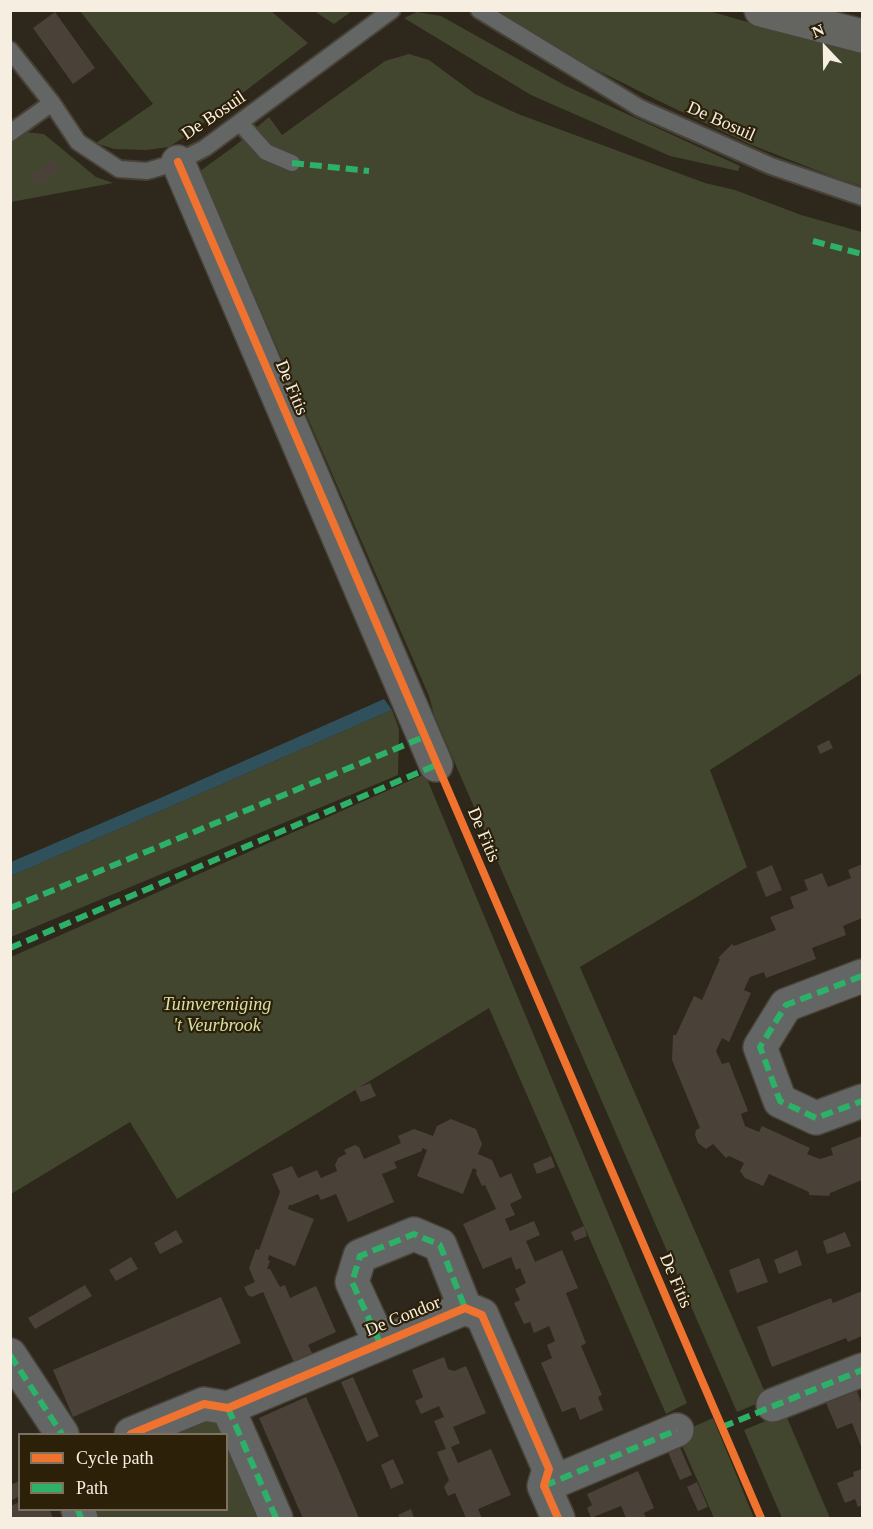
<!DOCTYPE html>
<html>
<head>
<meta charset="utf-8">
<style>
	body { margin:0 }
	#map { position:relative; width:873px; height:1529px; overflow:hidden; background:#2e271b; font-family:Georgia,serif }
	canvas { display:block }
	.frame { position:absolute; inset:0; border:12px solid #f6eee0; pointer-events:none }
	.legend { position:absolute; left:18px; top:1433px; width:210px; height:78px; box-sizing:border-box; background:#2c2009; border:2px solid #7d725f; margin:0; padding:8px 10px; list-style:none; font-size:18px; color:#f6eee0 }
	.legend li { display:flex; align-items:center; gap:12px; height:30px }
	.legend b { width:30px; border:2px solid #7d725f }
	.north { position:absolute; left:795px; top:18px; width:60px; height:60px; -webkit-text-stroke:4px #2c2009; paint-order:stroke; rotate:338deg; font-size:16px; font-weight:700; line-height:24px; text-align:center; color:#f6eee0 }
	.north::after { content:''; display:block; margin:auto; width:21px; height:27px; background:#f6eee0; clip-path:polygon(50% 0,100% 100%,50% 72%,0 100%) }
</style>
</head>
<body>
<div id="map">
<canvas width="873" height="1529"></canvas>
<div class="frame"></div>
<ul class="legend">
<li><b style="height:8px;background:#ef722f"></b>Cycle path</li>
<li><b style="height:8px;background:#2db169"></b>Path</li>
</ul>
<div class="north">N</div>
</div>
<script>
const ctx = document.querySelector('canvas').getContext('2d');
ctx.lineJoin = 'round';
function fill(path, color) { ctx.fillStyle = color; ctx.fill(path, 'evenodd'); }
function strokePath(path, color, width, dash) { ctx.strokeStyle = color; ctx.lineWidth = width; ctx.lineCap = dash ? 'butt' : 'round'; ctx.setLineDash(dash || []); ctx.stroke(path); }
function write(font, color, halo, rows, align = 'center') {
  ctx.font = font + ' Georgia,serif'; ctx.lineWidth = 4.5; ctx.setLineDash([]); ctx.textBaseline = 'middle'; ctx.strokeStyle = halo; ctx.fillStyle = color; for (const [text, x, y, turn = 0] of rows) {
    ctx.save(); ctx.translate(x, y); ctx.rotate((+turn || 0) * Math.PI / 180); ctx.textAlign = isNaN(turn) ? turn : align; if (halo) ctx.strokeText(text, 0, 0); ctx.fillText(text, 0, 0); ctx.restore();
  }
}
const green = new Path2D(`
	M80 11H271L308 43 193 131 169 147 146 150 114 149 96 143 153 104Z
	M314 11H352L334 24Z
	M495 11H709L803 38 862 51V186L839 179 749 144 657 100 581 62Z
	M417 12 441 16 566 86 740 166 738 171 670 156 531 95 404 18Z
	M409 54 429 60 475 94 518 114 705 183 735 190 801 215 862 232V673L710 770 747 867 580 967 768 1399 737 1412 434 715 429 696 200 171 236 145 269 117 282 135 385 61Z
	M25 132 44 134 96 177 113 183 11 202V143Z
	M392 710 399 729 398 775 11 937V876Z
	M425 774 687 1403 666 1414 489 1008 177 1199 130 1122 11 1194V957Z
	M210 1413 223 1418 267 1518H91L88 1510H226V1434H161Z
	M785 1413 830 1518H782L744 1430Z
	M713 1418 754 1518H714L677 1434Z`);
const water = new Path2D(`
	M384 699 392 710 11 876V862L158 799Z`);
const building = new Path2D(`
	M55 12 95 68 73 84 33 28Z
	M53 159 61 170 37 187 30 176Z
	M829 740 833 748 820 754 817 746Z
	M862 864V918L843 926 846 935 812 948 816 959 766 978 764 972 750 977 744 990 751 993 729 1042 722 1038 716 1051 722 1064 729 1062 748 1111 741 1114 745 1126 759 1132 762 1126 764 1127 810 1148 807 1154 820 1159 833 1155 831 1148 862 1136V1180L830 1193 829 1196 809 1195V1192L769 1174 763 1186 745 1178 740 1171 744 1163 729 1156 726 1158 713 1144 706 1149 698 1143 695 1135 696 1130 700 1128 672 1060 673 1035H676L694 996 702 1000 720 959 718 958 732 944 734 946 776 930 770 917 794 908 790 897 808 890 804 880 822 873 828 887 851 878 848 870Z
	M772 865 782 890 766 897 756 872Z
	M370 1083 376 1096 361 1102 355 1089Z
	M451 1119 476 1129 482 1144 478 1154 492 1160 500 1178 511 1173 522 1198 510 1204 515 1215 505 1219 510 1231 534 1221 540 1235 526 1241 535 1262 562 1250 578 1288 566 1293 586 1343 581 1346 602 1395 598 1397 603 1410 580 1420 575 1407 562 1412 541 1363 552 1358 547 1345 555 1341 549 1326 534 1333 530 1322 524 1324 514 1303 520 1300 515 1289 526 1283 520 1268 516 1270 511 1257 483 1269 463 1224 496 1209 485 1185 482 1186 476 1173 477 1170 473 1168 463 1194 417 1176 427 1150 422 1148V1151L394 1162 397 1168 382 1174 394 1202 348 1222 336 1194 321 1200 318 1194 292 1205H289L288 1209 314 1219 295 1266 269 1255 268 1260 270 1261 267 1269H270L280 1287 285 1285 290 1298 316 1286 336 1332 308 1345 314 1357 295 1365 263 1292 252 1297 248 1295 244 1287 255 1282 249 1268 256 1249 259 1250 280 1192 272 1174 292 1166 298 1178 317 1170 321 1178 337 1171 335 1165 338 1158 346 1154 344 1150 355 1145 359 1147 364 1159 401 1143 398 1136 414 1129 433 1136 437 1126Z
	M551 1156 555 1167 537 1174 533 1164Z
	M584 1226 587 1236 575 1241 571 1232Z
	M176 1230 183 1242 160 1254 154 1243Z
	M845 1232 851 1246 827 1254 823 1241Z
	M797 1250 802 1265 779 1274 774 1260Z
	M131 1257 138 1269 116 1281 109 1270Z
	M759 1258 768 1282 737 1293 729 1270Z
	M85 1285 92 1296 35 1329 28 1318Z
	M862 1291V1336L848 1342 846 1338 772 1367 757 1327 831 1298 833 1303Z
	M221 1297 241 1343 73 1417 53 1370Z
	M444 1357 448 1369 454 1371 466 1366 486 1413 453 1427 460 1443 451 1447 458 1463 491 1449 511 1495 478 1509 482 1518H466L455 1493 448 1496 444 1487 449 1480 437 1452 446 1449 434 1421 444 1417 439 1406 421 1414 415 1401 423 1397 412 1370Z
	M353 1377 379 1436 367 1442 341 1382Z
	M857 1391 862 1405V1449L852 1423 837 1429 826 1403Z
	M306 1397 338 1469 359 1518H303L301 1514 259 1418Z
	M679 1445 692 1475 680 1480 667 1450Z
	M393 1459 404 1483 391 1489 381 1465Z
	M862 1469V1505L858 1507 855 1499 845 1503 837 1483 854 1476 853 1472Z
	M638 1471 654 1508 644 1513 646 1518H626L621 1506 591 1518 587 1508 592 1505 587 1494Z
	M20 1481V1496L10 1501V1485Z
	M697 1482 708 1507 698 1511 687 1487Z
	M20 1502V1510H50L53 1518H10V1506Z
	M411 1509 414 1518H400L398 1515Z`);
const service = new Path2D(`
	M479 10 640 108 771 166 862 197
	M10 50 52 103 78 142 119 169 147 171 178 162 205 148 392 10
	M240 123 266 152 292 163
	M10 133 52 103`);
const minor = new Path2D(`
	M178 162 436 765
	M862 976 786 1005 760 1047 780 1101 816 1118 862 1101
	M380 1343 352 1282 360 1256 414 1234 440 1245 465 1308
	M10 1355 62 1434
	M773 1405 862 1370
	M228 1408 276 1518
	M131 1434 204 1404 228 1408 465 1308 482 1315 549 1469 544 1486 558 1518
	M544 1486 677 1430
	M78 1510 81 1518`);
const primary = new Path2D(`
	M761 10 862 36`);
const quiet = new Path2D(`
	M292 163 369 171
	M813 241 862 254
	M10 908 424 737
	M10 948 436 765
	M862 976 786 1005 760 1047 780 1101 816 1118 862 1101
	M380 1343 352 1282 360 1256 414 1234 440 1245 465 1308
	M10 1355 62 1434
	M228 1408 276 1518
	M722 1427 862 1370
	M544 1486 677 1430
	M78 1510 81 1518`);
const cycleway = new Path2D(`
	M178 162 761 1518
	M131 1434 204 1404 228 1408 465 1308 482 1315 549 1469 544 1486 558 1518`);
const streetNames = [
	["De Bosuil",214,116,-34],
	["De Bosuil",721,122,24],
	["De Fitis",291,388,67],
	["De Fitis",483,835,67],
	["De Fitis",675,1281,67],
	["De Condor",403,1317,-22]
];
const parkNames = [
	["Tuinvereniging",217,1005],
	["'t Veurbrook",217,1026]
];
fill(green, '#43462e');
fill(water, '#30515c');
fill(building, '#4a4239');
strokePath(service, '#484238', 20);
strokePath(minor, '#484238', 36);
strokePath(primary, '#484238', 36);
strokePath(service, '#636664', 16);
strokePath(minor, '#636664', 33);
strokePath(primary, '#646561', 33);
strokePath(quiet, '#2db169', 6, [12, 6]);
strokePath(cycleway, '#ef722f', 8);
write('18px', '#f6eee0', '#2c2009', streetNames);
write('italic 18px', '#d7e2a7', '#2c2009', parkNames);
</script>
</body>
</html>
